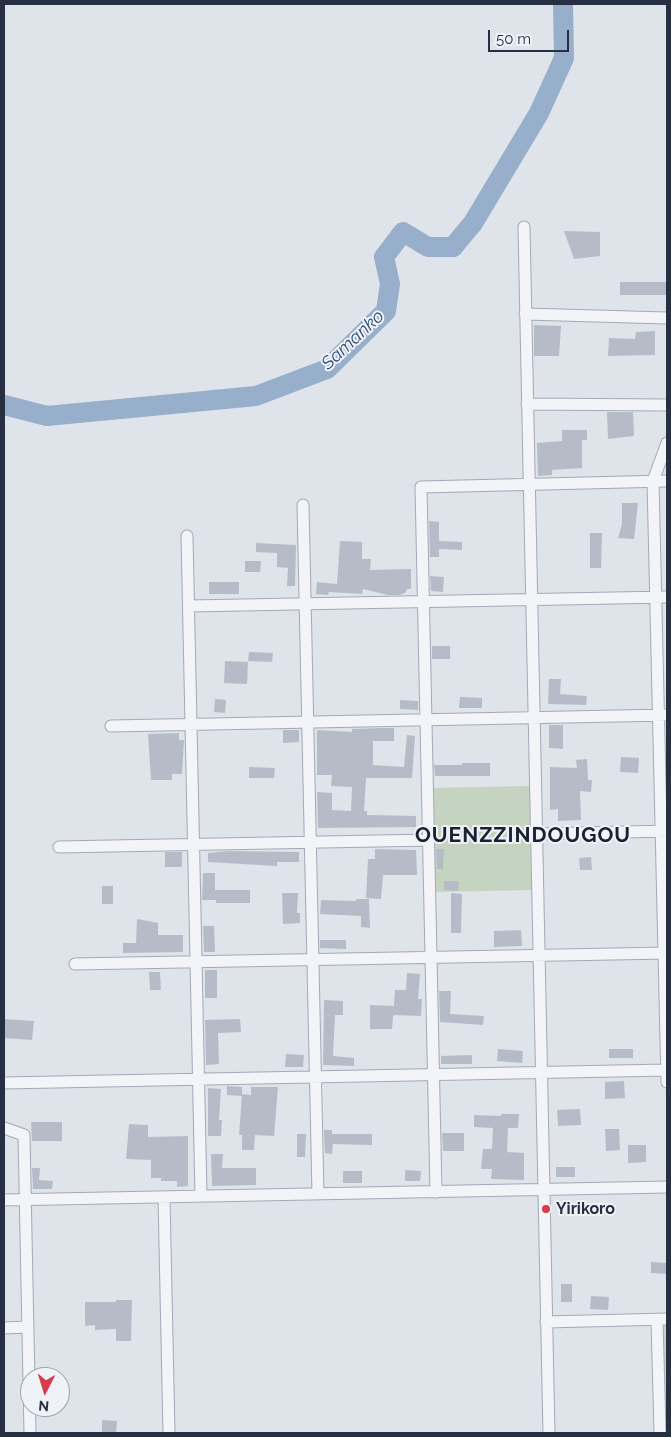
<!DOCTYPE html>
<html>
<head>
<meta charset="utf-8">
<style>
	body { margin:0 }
	#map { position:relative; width:671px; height:1437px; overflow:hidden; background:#dfe3ea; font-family:Raleway,sans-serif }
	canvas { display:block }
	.frame { position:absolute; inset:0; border:5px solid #272f42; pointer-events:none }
	.north { position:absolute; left:20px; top:1367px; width:50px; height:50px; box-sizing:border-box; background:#eff2f7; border:1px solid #9fa4af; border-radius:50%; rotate:185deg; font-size:14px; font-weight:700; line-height:20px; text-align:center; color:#272f42 }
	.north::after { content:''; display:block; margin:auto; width:18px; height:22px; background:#d83b4b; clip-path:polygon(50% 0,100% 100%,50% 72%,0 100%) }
	.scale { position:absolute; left:488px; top:30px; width:81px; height:22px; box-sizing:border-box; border:2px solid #272f42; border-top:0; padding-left:6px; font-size:15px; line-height:18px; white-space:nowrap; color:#272f42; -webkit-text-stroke:4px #eff2f7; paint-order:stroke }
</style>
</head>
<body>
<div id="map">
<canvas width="671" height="1437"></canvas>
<div class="frame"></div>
<div class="north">N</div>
<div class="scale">50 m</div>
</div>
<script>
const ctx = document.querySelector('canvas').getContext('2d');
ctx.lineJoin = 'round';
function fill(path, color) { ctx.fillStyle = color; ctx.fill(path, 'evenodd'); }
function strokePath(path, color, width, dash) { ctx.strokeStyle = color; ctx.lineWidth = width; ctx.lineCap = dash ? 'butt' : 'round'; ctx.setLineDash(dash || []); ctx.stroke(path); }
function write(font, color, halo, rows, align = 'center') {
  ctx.font = font + ' Raleway,sans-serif'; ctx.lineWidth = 4; ctx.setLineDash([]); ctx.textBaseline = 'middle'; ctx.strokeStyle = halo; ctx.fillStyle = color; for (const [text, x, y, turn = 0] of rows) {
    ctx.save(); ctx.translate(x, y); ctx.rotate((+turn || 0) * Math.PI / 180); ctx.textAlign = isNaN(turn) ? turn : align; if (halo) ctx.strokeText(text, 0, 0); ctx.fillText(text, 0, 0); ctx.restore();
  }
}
const green = new Path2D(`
	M532 786 534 890 433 892 431 788Z
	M662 1321H667V1433H663Z`);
const river = new Path2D(`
	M4 405 47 416 256 396 327 369 386 311 390 284 384 257 403 232 428 247H453L473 223 539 113 564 58 563 4`);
const building = new Path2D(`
	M564 231 600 232V256L574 259Z
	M620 282H667V295H620Z
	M534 325 561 326 559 356H534Z
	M655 331V355L608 356 609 338 635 339 636 332Z
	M607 412H633L634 436 608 439Z
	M562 430H587V440H582V468L552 470V475L538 476 537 443 562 441Z
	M622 503H638L634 539 618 538 622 524Z
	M429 521 439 522V541L462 542V550L439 549V557H430Z
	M590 533H602L601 568H590Z
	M340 541 362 542V559H371L370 570 411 569V589H407L405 593 399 595H388L363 589 362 594 329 592 328 595 316 594 317 582 337 584Z
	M256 543 296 545 295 586H287L288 568 277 567V553L256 552Z
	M245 561H261L260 572H245Z
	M430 576 444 577 443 592 431 591Z
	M209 582H239V594H209Z
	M432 646H450V659H432Z
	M249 652 273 653 272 662 248 661Z
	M225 661 248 662 247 684 224 683Z
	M549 679H561L560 694 587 696 586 705 548 704Z
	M460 697 482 698V708H459Z
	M215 699 226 700 225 713 214 712Z
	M400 700 418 701V710L400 709Z
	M549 725H563V749L549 748Z
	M381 728H394V741H373V765L404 767 407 735 415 736 412 778H366L364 811H367V815L416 816V827L318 828 317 792 332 793V810L351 811 352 787 331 786 332 775H317V730L352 732V729Z
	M283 730H299V742L283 743Z
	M179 733V740H184L182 774H172V780H151L148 734Z
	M621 757 639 758 638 773 620 772Z
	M587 759 588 780H592L591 792 580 791 581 820 558 821V809L550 810V767L577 768 576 760Z
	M462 763H490V776H435L434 765H462Z
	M249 767 275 768 274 778H249Z
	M375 849 416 850 417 875H383L381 899 366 898 368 859H375Z
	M436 849H444L443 869H437Z
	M228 851 299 852V862H277V866L208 862V853Z
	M165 852H182V867H165Z
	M591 857 592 870H580L579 858Z
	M203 873H215V890H250V903H216V900H202Z
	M444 881H459L458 891 444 890Z
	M102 886H113V904H102Z
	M282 893H298L297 913H300V923L283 924Z
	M451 893 462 894 461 933H451Z
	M356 899H369L370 928 361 927V916L320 914 321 900 356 901Z
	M137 919 158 923V935H183V952L123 953V943H136Z
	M203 926H214L215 952H204Z
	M521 930 522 946 494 947V931Z
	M320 940H346V949L320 948Z
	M205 970H217V998H205Z
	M149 972H160L161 990H150Z
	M407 973 420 974 418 999H422L421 1016 395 1015 393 1016 392 1029H370V1005L394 1006 395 990H406Z
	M439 991H451L450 1014 484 1016 483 1025 440 1022Z
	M324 1000 343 1001V1015H335L333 1056 354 1058V1066L323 1065Z
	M4 1019 34 1021 32 1040 4 1038Z
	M240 1019 241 1032 218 1033 219 1064 206 1065 205 1020Z
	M498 1049 523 1051 522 1063 497 1061Z
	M609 1049H633V1058H609Z
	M286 1054 304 1055 303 1067H285Z
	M472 1055V1064H441V1056Z
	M624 1081 625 1098 605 1099V1082Z
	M227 1086 242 1087V1096L227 1095Z
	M251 1087H278L274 1136 255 1135 254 1150H242V1135H239L242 1094 251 1095Z
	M208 1088 221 1089 219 1120H222L221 1136H208Z
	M580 1109 581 1125 558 1126 557 1110Z
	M501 1114H519L518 1128H508L507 1152 524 1153V1180L491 1179 492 1169H481L483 1149H492L493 1128 474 1127V1115L501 1116Z
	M31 1122H62V1141H32Z
	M129 1124 148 1125V1137L188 1136V1186L177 1187V1181H161V1178H151V1160L126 1159Z
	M605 1129H619L620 1150 606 1151Z
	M324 1130H332V1134H372V1145L333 1144 332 1154 325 1153Z
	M442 1133H464V1151H443Z
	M297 1134H306L305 1157H297Z
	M628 1145H646V1162L628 1163Z
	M211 1154H223L222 1168H256V1185L212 1186Z
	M556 1167H575V1177H556Z
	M32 1168H40L39 1180 53 1181 52 1189H33Z
	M405 1170 421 1171 420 1181H405Z
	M343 1171H362V1183H343Z
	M651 1262 667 1263V1274L651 1273Z
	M561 1284H572V1302H561Z
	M591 1296 609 1297 608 1310 590 1309Z
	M116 1300H132L131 1341H116V1329L95 1330V1325L85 1326V1302H116Z
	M102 1420 117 1421 116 1433 102 1432Z`);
const minor = new Path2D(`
	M524 227 549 1433
	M525 314 667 318
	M527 404 667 405
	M667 443 653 481 667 1082
	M303 505 318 1194
	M187 536 201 1196
	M189 606 667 597
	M111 726 667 715
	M536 834 667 831
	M59 847 429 840
	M75 964 667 953
	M4 1083 667 1070
	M4 1128 24 1135 30 1433
	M436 1192 421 487 667 481
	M164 1197 169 1433
	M4 1200 667 1187
	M657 1320 660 1433
	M546 1322 667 1319
	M4 1328 28 1327`);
const markers = [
	[546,1209,5,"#d83b4b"]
];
const poiNames = [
	["Yirikoro",556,1209]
];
const waterNames = [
	["Samanko",353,340,-43]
];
const districtNames = [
	["OUENZZINDOUGOU",523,836]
];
fill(green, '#c4d4c0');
strokePath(river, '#98afcc', 20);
fill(building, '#b6bcc7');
strokePath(minor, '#a4a9b4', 13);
strokePath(minor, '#f2f4f8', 11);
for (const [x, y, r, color] of markers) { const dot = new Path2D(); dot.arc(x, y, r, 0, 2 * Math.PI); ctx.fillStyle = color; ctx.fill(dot); strokePath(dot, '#eff2f7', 2); }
write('bold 16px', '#272f42', '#eff2f7', poiNames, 'left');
write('italic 18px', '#2e4c79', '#eff2f7', waterNames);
ctx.letterSpacing = '1px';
write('bold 21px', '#192133', '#eff2f7', districtNames);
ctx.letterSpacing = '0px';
</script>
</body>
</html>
